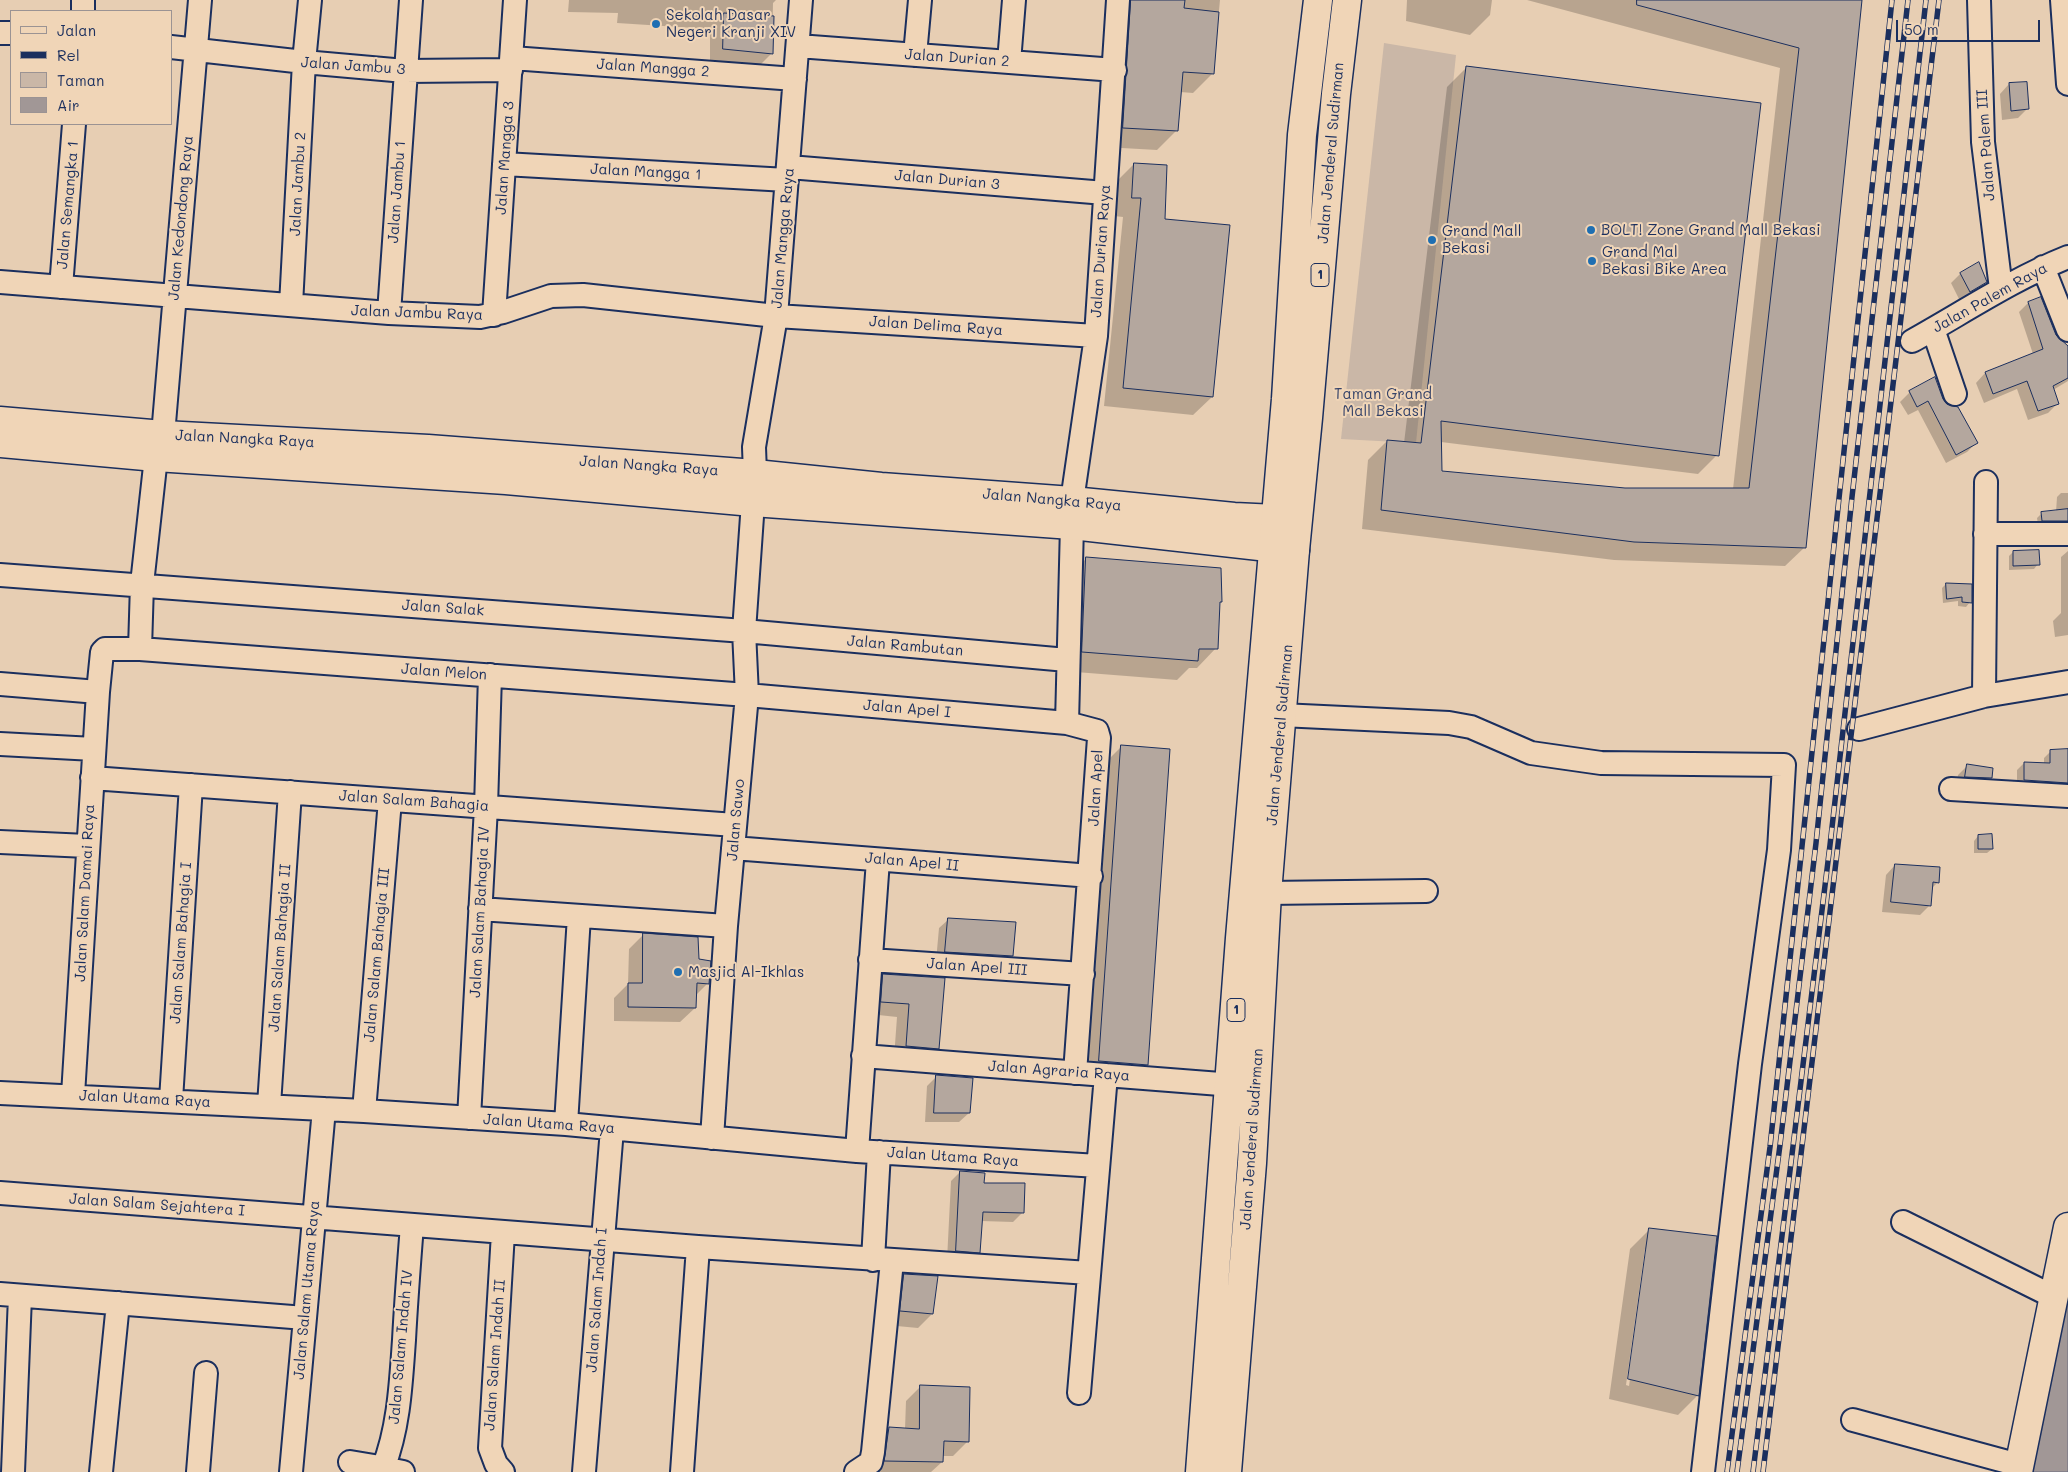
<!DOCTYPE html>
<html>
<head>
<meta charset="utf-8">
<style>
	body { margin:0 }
	#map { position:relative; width:2068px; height:1472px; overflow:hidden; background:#e7ceb3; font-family:Mali,sans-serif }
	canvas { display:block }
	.legend { position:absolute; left:10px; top:10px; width:162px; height:115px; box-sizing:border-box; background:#f0d5b7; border:1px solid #9b9393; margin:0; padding:6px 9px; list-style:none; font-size:15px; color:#1b2f5e }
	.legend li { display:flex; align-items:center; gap:10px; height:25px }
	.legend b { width:25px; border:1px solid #9b9393 }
	.scale { position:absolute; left:1896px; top:20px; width:144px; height:22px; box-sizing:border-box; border:2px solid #1b2f5e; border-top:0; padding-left:6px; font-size:15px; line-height:18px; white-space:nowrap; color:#1b2f5e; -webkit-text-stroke:4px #f0d5b7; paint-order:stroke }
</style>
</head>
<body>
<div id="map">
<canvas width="2068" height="1472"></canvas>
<ul class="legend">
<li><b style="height:6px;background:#f0d5b7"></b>Jalan</li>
<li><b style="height:6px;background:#1b2f5e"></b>Rel</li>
<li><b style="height:14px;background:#cab7a7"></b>Taman</li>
<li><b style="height:14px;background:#a19796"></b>Air</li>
</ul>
<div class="scale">50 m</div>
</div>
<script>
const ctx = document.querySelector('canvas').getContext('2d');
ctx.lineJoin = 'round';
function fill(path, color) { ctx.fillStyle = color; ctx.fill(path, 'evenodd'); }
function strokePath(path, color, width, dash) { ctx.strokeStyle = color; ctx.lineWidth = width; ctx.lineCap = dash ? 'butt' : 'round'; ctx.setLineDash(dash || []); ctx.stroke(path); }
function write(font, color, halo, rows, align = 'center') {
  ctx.font = font + ' Mali,sans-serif'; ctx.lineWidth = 4; ctx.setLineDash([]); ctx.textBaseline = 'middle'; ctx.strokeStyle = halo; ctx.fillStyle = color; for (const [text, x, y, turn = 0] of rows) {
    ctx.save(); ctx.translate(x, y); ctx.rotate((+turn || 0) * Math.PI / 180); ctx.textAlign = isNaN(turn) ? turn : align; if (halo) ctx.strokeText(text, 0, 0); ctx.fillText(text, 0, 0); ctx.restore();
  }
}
const green = new Path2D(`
	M1384 43 1456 55 1416 443 1341 439Z`);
const water = new Path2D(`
	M2068 1227V1472H2018Z`);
const shadow = new Path2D(`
	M569 0H776L773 3 772 53 757 68 710 63V29L617 23 618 13 568 12Z
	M1110 0H1220L1213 73 1193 93 1180 92 1176 131 1157 150 1104 147Z
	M1407 0H1492L1490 15 1470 35 1406 21Z
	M1527 0H1855L1805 547 1785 566 1614 560 1362 529 1368 460 1387 441 1404 443 1447 87 1466 68 1717 455 1698 474 1441 442V472L1625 489H1733L1780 68Z
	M2009 84 2027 109 2018 118 2002 120 2000 94Z
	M1134 164 1164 220 1212 397 1193 415 1104 406 1123 217 1114 216 1115 183Z
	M1978 264 1986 282 1976 292 1960 301 1951 283 1960 274Z
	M2028 303 2068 350V381L2053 390 2058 403 2048 413 2028 420 2017 389 1984 403 1976 383 1985 373 2033 354 2019 312Z
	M1910 392 1942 399 1976 443 1967 452 1946 463 1918 410 1908 415 1900 402Z
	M2061 493H2068V527L2038 525 2037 518 2042 513 2056 512 2057 497Z
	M2068 551V635L2055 637 2053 621 2061 613V557Z
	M2013 552 2038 564 2034 569 2009 570V556Z
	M1086 559 1221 602 1218 604 1216 648 1197 668H1189L1177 680 1063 671 1067 578Z
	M1946 584 1971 586 1970 602 1966 607 1958 606V601L1943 603 1942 588Z
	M1122 746 1147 1065 1128 1084 1081 1080 1102 766Z
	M2068 750 2067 782 2060 789 2017 787V770L2024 763 2044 764V758L2051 751Z
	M1967 766 1991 778 1981 787 1956 786 1958 775Z
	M1978 836 1992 849 1987 853H1974V841Z
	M1895 865 1938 882 1931 889 1929 906 1920 915 1882 912 1886 875Z
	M949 919 1012 956 1003 965 936 961 939 928Z
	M643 935 697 960 708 983 695 996V1008L680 1022 614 1021V998L628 984 629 949Z
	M883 975 943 979 937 1048 925 1061 894 1058 897 1017 869 1014 871 988Z
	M936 1077 969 1113 959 1122H925L927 1086Z
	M960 1172 983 1184 1023 1212 1013 1222 981 1221 979 1252 970 1262 947 1260 951 1181Z
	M1649 1230 1716 1237 1697 1396 1678 1415 1609 1399 1630 1249ZM1645 1249H1647L1629 1386 1626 1385Z
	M904 1275 932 1314 918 1328 886 1325 890 1290Z
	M921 1386 968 1441 953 1456H942V1462L931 1472H871L875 1443 889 1429H905L906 1401Z`);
const building = new Path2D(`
	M1131 0H1185L1184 8 1219 12 1214 74 1183 72 1178 131 1123 128Z
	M1637 0H1862L1806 548 1634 542 1381 510 1387 440 1421 443 1466 66 1761 103 1719 456 1441 421 1442 471 1625 488H1749L1799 48 1637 5Z
	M724 13 774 16 773 54 723 49Z
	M2027 82 2029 109 2011 111 2009 83Z
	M1134 163 1167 165 1165 219 1230 225 1213 397 1123 388 1141 198H1132Z
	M1979 262 1987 282 1970 292 1960 273Z
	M2041 297 2056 335 2068 346V378L2053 386 2059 404 2038 411 2027 381 1993 394 1985 372 2043 349 2028 302Z
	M1935 377 1943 399 1947 404 1958 407 1978 443 1956 455 1928 401 1917 407 1909 391Z
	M2068 509V521H2042L2041 512Z
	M2039 550 2040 565 2013 566V551Z
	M1086 557 1221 568 1222 602H1220L1218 649H1199L1198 661 1082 652Z
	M1946 583 1972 584V603L1962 602V597L1947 599Z
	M1121 745 1170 749 1148 1065 1099 1061Z
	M2068 749V783L2024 780V762L2050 763V750Z
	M1967 764 1993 768 1992 778 1965 777Z
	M1992 834 1993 849H1978V835Z
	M1895 864 1940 867 1939 883 1933 882 1931 906 1891 902Z
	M948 918 1016 922 1013 956 945 952Z
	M643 933 698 937 699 959 711 961 709 984 697 983 696 1008 628 1007V983H642Z
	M883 974 945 978 939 1049 906 1046 909 1004 881 1002Z
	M936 1075 973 1078 970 1113H934Z
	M960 1171 985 1173 984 1183H1025L1024 1213 983 1212 980 1253 956 1251Z
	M1649 1228 1717 1236 1699 1396 1628 1379Z
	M904 1274 938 1276 933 1314 900 1311Z
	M920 1385 970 1387 969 1442 944 1441 943 1462 884 1461 889 1427 919 1429Z`);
const minor = new Path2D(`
	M1979 0 1983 142 2001 289
	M2062 0 2068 84
	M83 11V0
	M0 33H11
	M798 46 1115 70
	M171 47 304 62 405 71 511 70
	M915 55 920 0
	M512 58 795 79
	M1009 62 1014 0
	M504 164 787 180
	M789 167 1105 193
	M2043 267 2068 330
	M0 282 389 313 480 317 503 312 551 296 583 295 776 316 1096 336
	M61 287 74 124
	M291 305 304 62 310 0
	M389 313 411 0
	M494 315 515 0
	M1933 329 1955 394
	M1912 341C1964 312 2013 279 2068 257
	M163 435 200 0
	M755 474 754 447 776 316 801 0
	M1072 501 1096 336 1118 0
	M1985 534H2068
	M0 575 744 631 1067 660
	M140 649 142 584 156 457
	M0 684 98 692
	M1984 696 1986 482
	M1281 715 1449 723 1471 727 1531 753 1601 763 1784 765 1779 850 1750 1064 1703 1472
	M1067 723 1072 525
	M1859 729 1984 696 2068 682
	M0 744 94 749
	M92 778 735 825
	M1951 789 2068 796
	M0 842 87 846
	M733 848 1091 876
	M1267 893 1426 891
	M480 909 726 926
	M870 960 1083 974
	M863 1056 1246 1086
	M0 1093 364 1111 566 1124 857 1151 1098 1166
	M73 1095 98 692 102 652 105 649H140L747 695 1067 723 1097 731 1099 738 1075 1073
	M171 1100 191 785
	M269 1105 290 792
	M364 1111 390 800
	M469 1118 486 807 490 675
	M566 1124 579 916
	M712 1138 726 926 747 695 744 631 753 502
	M857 1151 878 860
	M0 1193 698 1247 1089 1273
	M1903 1222 2054 1297
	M503 1233 490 1448 496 1464 503 1472
	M873 1260 879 1152
	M0 1294 305 1318
	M1079 1393 1106 1075
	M1853 1420 2019 1465
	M350 1462 380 1467
	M13 1472 20 1296
	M101 1472 118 1303
	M198 1472 206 1373
	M291 1472 324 1109
	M403 1472 383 1468C399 1428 401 1382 404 1340 406 1302 409 1263 412 1225
	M584 1472 612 1129
	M682 1472 698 1247
	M856 1472 871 1462 873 1452 892 1261`);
const tertiary = new Path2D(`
	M0 421 163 435 428 449 755 474 881 487 1072 501 1234 517 1297 520
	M0 443 156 457 506 480 753 502 1072 525 1295 550
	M2018 1472 2068 1227`);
const trunk = new Path2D(`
	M1200 1472 1240 938 1286 399 1302 135 1318 0
	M1227 1472 1252 1163 1267 893 1295 550 1308 418 1336 94 1347 0`);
const rail = new Path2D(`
	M1727 1472 1770 1147 1892 0
	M1737 1472 1780 1145 1816 843 1852 497 1908 0
	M1753 1472 1830 845 1926 0
	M1763 1472 1939 0`);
const markers = [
	[656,24,5,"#1f6fb2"],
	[1591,230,5,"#1f6fb2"],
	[1432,240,5,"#1f6fb2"],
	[1592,261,5,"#1f6fb2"],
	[678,972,5,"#1f6fb2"]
];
const shields = [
	[1320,275,18],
	[1236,1010,18]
];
const shieldNames = [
	["1",1320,275],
	["1",1236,1010]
];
const poiNames = [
	["Sekolah Dasar",666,15],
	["Negeri Kranji XIV",666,32],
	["BOLT! Zone Grand Mall Bekasi",1601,230],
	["Grand Mall",1442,231],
	["Bekasi",1442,248],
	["Grand Mal",1602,252],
	["Bekasi Bike Area",1602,269],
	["Masjid Al-Ikhlas",688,972]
];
const streetNames = [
	["Jalan Durian 2",957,58,4],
	["Jalan Jambu 3",353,66,4],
	["Jalan Mangga 2",653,68,4],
	["Jalan Palem III",1986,145,-94],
	["Jalan Jenderal Sudirman",1331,153,-85],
	["Jalan Mangga 3",505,158,-86],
	["Jalan Mangga 1",646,172,3],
	["Jalan Durian 3",947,180,5],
	["Jalan Jambu 2",298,184,-87],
	["Jalan Jambu 1",397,192,-86],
	["Jalan Semangka 1",68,205,-85],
	["Jalan Kedondong Raya",181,218,-85],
	["Jalan Mangga Raya",783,238,-85],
	["Jalan Durian Raya",1101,251,-86],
	["Jalan Palem Raya",1990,298,-29],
	["Jalan Jambu Raya",417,313,2],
	["Jalan Delima Raya",936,326,4],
	["Jalan Nangka Raya",245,439,3],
	["Jalan Nangka Raya",649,466,4],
	["Jalan Nangka Raya",1052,500,5],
	["Jalan Salak",443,608,4],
	["Jalan Rambutan",905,646,5],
	["Jalan Melon",444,672,4],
	["Jalan Apel I",907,709,5],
	["Jalan Jenderal Sudirman",1280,735,-85],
	["Jalan Apel",1096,788,-87],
	["Jalan Salam Bahagia",414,801,4],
	["Jalan Sawo",736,820,-85],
	["Jalan Apel II",912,862,5],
	["Jalan Salam Damai Raya",85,893,-87],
	["Jalan Salam Bahagia IV",480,912,-87],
	["Jalan Salam Bahagia I",181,943,-86],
	["Jalan Salam Bahagia II",280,948,-86],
	["Jalan Salam Bahagia III",377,955,-85],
	["Jalan Apel III",977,967,4],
	["Jalan Agraria Raya",1059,1071,4],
	["Jalan Utama Raya",145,1099,3],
	["Jalan Utama Raya",549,1124,4],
	["Jalan Jenderal Sudirman",1252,1139,-86],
	["Jalan Utama Raya",953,1157,4],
	["Jalan Salam Sejahtera I",157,1205,4],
	["Jalan Salam Utama Raya",307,1290,-85],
	["Jalan Salam Indah I",597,1300,-86],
	["Jalan Salam Indah IV",401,1347,-85],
	["Jalan Salam Indah II",495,1355,-86]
];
const parkNames = [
	["Taman Grand",1383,394],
	["Mall Bekasi",1383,411]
];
fill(green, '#cab7a7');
fill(water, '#a19796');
strokePath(water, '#6b6d80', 1);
fill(shadow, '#0003');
fill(building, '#b4a79e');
strokePath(building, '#1b2f5e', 1);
strokePath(minor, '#1b2f5e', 26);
strokePath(tertiary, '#1b2f5e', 31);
strokePath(trunk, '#1b2f5e', 31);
strokePath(minor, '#f0d5b7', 22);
strokePath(tertiary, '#f0d5b7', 28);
strokePath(trunk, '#f0d5b7', 28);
strokePath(rail, '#1b2f5e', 5.5);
strokePath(rail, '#f0d5b7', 4, [11]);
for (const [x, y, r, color] of markers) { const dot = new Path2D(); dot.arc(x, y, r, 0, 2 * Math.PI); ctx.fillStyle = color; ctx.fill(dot); strokePath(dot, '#f0d5b7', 2); }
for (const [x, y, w] of shields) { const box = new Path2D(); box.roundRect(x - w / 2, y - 11.5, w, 23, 4); ctx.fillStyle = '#f0d5b7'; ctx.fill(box); strokePath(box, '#1b2f5e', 1); }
write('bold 14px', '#1b2f5e', null, shieldNames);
write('15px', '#1b2f5e', '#f0d5b7', poiNames, 'left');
write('15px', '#1b2f5e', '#f0d5b7', streetNames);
write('15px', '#354369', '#f0d5b7', parkNames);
</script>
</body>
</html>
